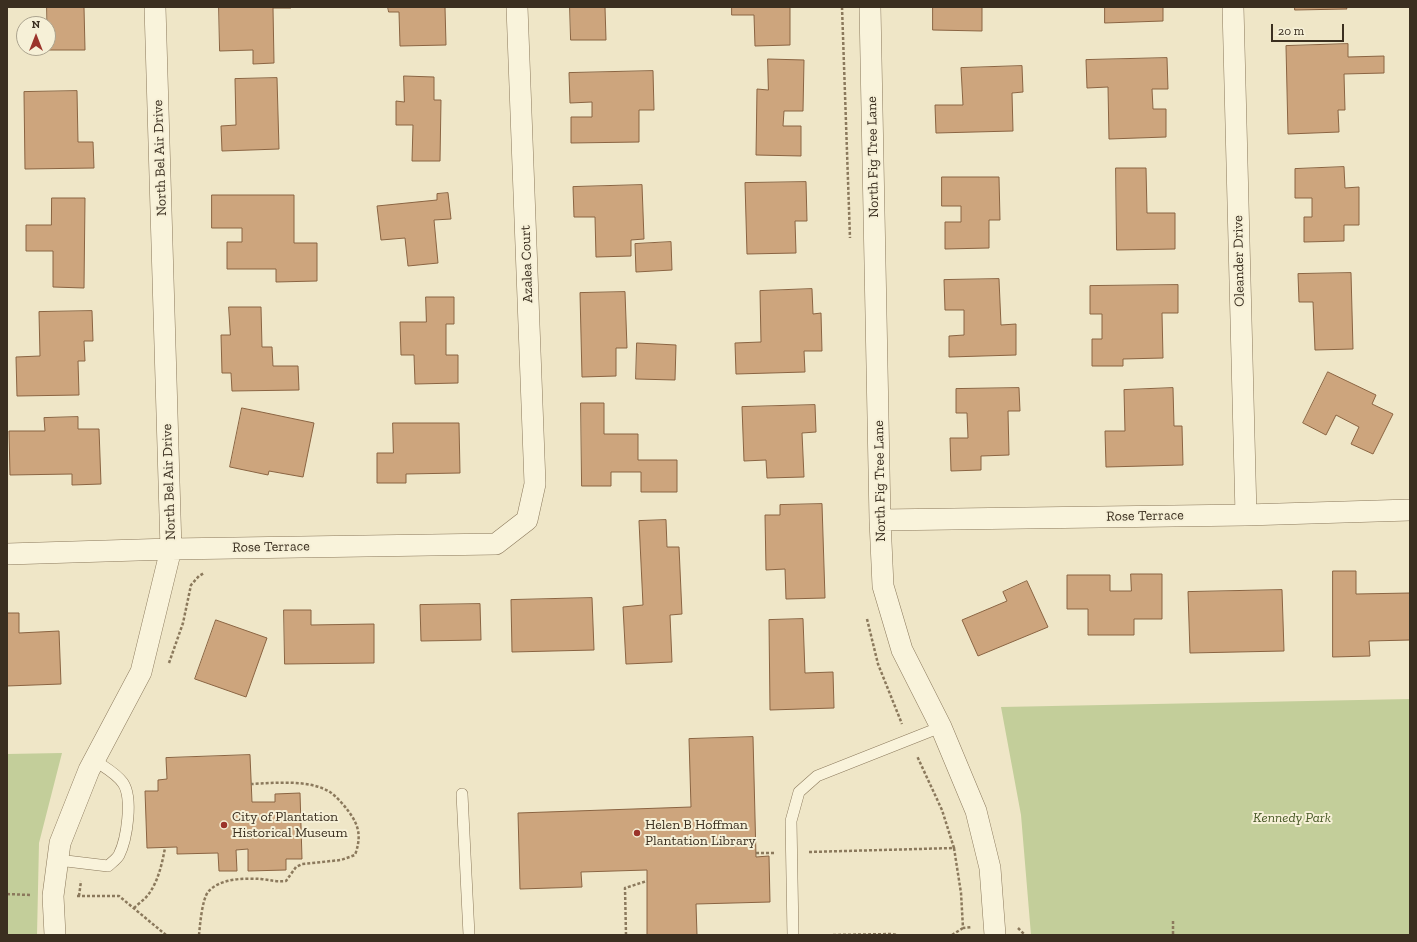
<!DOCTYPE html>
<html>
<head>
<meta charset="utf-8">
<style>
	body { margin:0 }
	#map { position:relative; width:1417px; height:942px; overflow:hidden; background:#efe6c7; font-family:"Zilla Slab",serif }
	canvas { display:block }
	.frame { position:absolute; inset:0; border:8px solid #3b2f20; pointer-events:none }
	.north { position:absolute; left:16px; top:16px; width:40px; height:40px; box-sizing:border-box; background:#f6f0d7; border:1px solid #aba38e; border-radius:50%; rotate:0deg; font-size:11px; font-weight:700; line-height:16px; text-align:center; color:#3b2f20 }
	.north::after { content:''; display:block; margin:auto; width:14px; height:18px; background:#9b342b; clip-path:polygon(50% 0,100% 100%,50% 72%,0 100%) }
	.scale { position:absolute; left:1271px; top:24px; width:73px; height:18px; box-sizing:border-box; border:2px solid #3b2f20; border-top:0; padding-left:5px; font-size:12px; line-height:14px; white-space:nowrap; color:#3b2f20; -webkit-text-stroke:3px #f6f0d7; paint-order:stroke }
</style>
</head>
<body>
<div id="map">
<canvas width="1417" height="942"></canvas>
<div class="frame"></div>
<div class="north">N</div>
<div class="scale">20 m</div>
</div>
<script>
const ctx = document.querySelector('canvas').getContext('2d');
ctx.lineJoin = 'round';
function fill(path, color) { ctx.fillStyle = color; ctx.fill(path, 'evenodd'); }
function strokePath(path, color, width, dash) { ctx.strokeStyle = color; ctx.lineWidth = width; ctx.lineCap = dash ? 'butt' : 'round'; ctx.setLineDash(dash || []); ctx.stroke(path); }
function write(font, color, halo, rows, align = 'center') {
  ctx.font = font + ' "Zilla Slab",serif'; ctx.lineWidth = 4; ctx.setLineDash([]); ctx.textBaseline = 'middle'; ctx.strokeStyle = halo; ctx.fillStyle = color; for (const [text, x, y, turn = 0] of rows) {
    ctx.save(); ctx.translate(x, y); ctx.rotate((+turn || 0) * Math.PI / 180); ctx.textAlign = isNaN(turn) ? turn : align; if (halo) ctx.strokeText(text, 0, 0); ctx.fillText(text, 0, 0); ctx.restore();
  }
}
const green = new Path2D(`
	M1410 699V935H1031L1021 815 1001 707Z
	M62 753 39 843 37 935H7V754Z`);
const building = new Path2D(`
	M47 7H84L85 50H48Z
	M219 7H291V8H273L274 63 253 64V50L220 51Z
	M388 7H445L446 45 400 46 399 12H389Z
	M570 7H605L606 40H571Z
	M732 7H790V45L755 46 754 15H732Z
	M933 7H982V31L933 30Z
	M1105 7H1163V21L1105 23Z
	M1295 7H1346L1347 9 1295 10Z
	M1348 44V57L1384 56V73L1344 74 1345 110H1338L1339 132 1288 134 1286 46Z
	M1167 58 1168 89H1152L1153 109H1166V137L1109 139 1108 87 1087 88 1086 60Z
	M768 59 804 60 803 111H784L783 126H801V156L756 155 757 89 768 90Z
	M1022 66 1023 92 1012 93 1013 131 936 133 935 105H963L961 68Z
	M653 71 654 110H639V142L571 143V117H592V102L570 103 569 73Z
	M404 76 434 77V100H441L440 161H412L413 125H396V101L404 102Z
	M277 78 279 149 222 151 221 126 236 125 235 79Z
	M77 91 78 142H93L94 168 25 169 24 92Z
	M1344 167 1345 188 1359 187V225H1344V241L1304 242V217H1312V198H1295V169Z
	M1116 168H1146L1147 213H1175V249L1117 250Z
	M942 177H999L1000 220H989V248L945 249V222H961V206H942Z
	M806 182 807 221H795L796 253 747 254 745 183Z
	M642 185 644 239 631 240V256L596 257 595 217H574L573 187Z
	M448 193 451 219 434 220 438 263 408 266 405 238 381 240 377 206 437 200V194Z
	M212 195H294V243H317V281L276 282V269H227V242H242V228H212Z
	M52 198H85L84 288 53 287V251H26V225H51Z
	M671 242 672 270 636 272 635 244Z
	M1351 273 1353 349 1315 350 1313 302H1299L1298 274Z
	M999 279 1001 325 1016 324V355L949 357V336L964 335V310H945L944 280Z
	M1178 285V313H1162L1163 358 1123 359V366H1092V339H1102V314H1090V286Z
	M812 289 813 314 821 313 822 351H804L805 372 736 374 735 343 761 342 760 291Z
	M625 292 627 348H616V376L582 377 580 293Z
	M426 297H454V324H446V355H458V383L415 384 414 355H401L400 322H426Z
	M229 307H261L262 347H272L273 366H298L299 390 232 391 231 373H222L221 335H230Z
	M92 311 93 341H84L85 361H78L79 395 17 396 16 357 40 356 39 312Z
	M637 343 676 345 675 380 636 379Z
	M1328 372 1376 395 1372 404 1393 414 1373 454 1351 444 1359 427 1336 415 1326 435 1303 423Z
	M1019 388 1020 411H1008L1009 455 981 456V470L951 471 950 438H968L967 413H956V389Z
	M1173 388 1174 426H1182L1183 465 1106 467 1105 431H1125L1124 390Z
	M581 403H604V434H638V460H677V492H641V472H611V486H582Z
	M815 405 816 432 802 433 804 477 767 478 766 460 744 461 742 407Z
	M242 408 314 423 303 477 269 471 268 475 230 467Z
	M78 417V429H99L101 484 72 485V474L10 475 9 431H45L44 418Z
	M393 423H459L460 473 406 474V483H377V453H393Z
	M822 504 825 598 786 599 785 569 766 570 765 515H780V505Z
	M666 520 667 547H679L682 614 670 615 672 662 626 664 623 607 643 605 639 521Z
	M1333 571H1356V594L1410 593V640L1369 641 1370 656 1333 657Z
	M1131 574H1162V619H1134V635H1088V609H1067V575H1110V591H1131Z
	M1027 581 1048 627 978 656 962 620 1007 601 1003 592Z
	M1282 590 1284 651 1190 653 1188 592Z
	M592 598 594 650 512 652 511 600Z
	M480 604 481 640 421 641 420 605Z
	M284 610H311V625L374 624V663L285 664Z
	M7 613H19V633L59 631 61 684 7 686Z
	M803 619 805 673 833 672 834 708 770 710 769 620Z
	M216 620 267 638 246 697 195 679Z
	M753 737 756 857 769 856 770 902 696 904 697 935H647V870L581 872 582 887 520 889 518 813 691 807 689 739Z
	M250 755 252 802H275V794L300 793 302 859H286V870L248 871V849L236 850 237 871H219L218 853 177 854V847L147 848 145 791H158V780L167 779 166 758Z`);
const path = new Path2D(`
	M842 7 850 238
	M867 619 878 664 902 724
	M169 663 183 623 191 585 199 576 204 573
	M954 848 961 893 963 928 972 927
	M809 852 954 848 942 810 917 756
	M756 853H774
	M7 894 30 895
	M77 896H119L166 935
	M79 896 81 881
	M134 908C138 904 144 900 148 895 158 882 162 864 165 848
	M1173 921V935
	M1018 928 1025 935
	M199 935C200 925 202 900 208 892 220 878 244 878 261 879 270 880 277 882 286 881L296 867 302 864 341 860 355 855C361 838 360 827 349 812 344 805 337 797 330 792 309 779 275 783 251 784
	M626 935 625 888 647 881
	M833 935 891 934 898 935
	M952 935 963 928`);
const service = new Path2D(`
	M462 794 469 935
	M58 860 108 866C111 863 117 859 119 855 127 839 133 798 123 783 116 773 104 767 94 760
	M793 935 791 821 799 792 817 776 941 727`);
const minor = new Path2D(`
	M870 7 880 520 883 586 902 650 941 727 976 811 990 868 995 935
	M1233 7 1246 515
	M880 520 1246 515 1410 510
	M7 554 171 549 496 544 527 520 535 484 517 7
	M55 935 53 896 60 843 89 770 141 672 171 549 155 7`);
const markers = [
	[224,825,4,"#9b342b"],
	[637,833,4,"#9b342b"]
];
const streetNames = [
	["North Fig Tree Lane",873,157,-91],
	["North Bel Air Drive",160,158,-92],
	["Oleander Drive",1239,261,-91],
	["Azalea Court",527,264,-92],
	["North Fig Tree Lane",880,481,-91],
	["North Bel Air Drive",169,482,-92],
	["Rose Terrace",1145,516,-1],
	["Rose Terrace",271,547,-1]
];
const poiNames = [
	["City of Plantation",232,817],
	["Historical Museum",232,833],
	["Helen B Hoffman",645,825],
	["Plantation Library",645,841]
];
const parkNames = [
	["Kennedy Park",1292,818]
];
fill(green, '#c3ce9a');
fill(building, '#cda57d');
strokePath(building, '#8a6442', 1);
strokePath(service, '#8b795c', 12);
strokePath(minor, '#8b795c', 22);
strokePath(path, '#8b795c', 2.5, [3, 2]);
strokePath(service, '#f9f3db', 11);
strokePath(minor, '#f9f3db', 21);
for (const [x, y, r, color] of markers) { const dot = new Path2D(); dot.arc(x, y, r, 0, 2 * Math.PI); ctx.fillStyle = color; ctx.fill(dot); strokePath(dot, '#f6f0d7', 1.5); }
write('14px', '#3b2f20', '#f6f0d7', streetNames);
write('14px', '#3b2f20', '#f6f0d7', poiNames, 'left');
write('italic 14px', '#475826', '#f6f0d7', parkNames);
</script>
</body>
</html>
